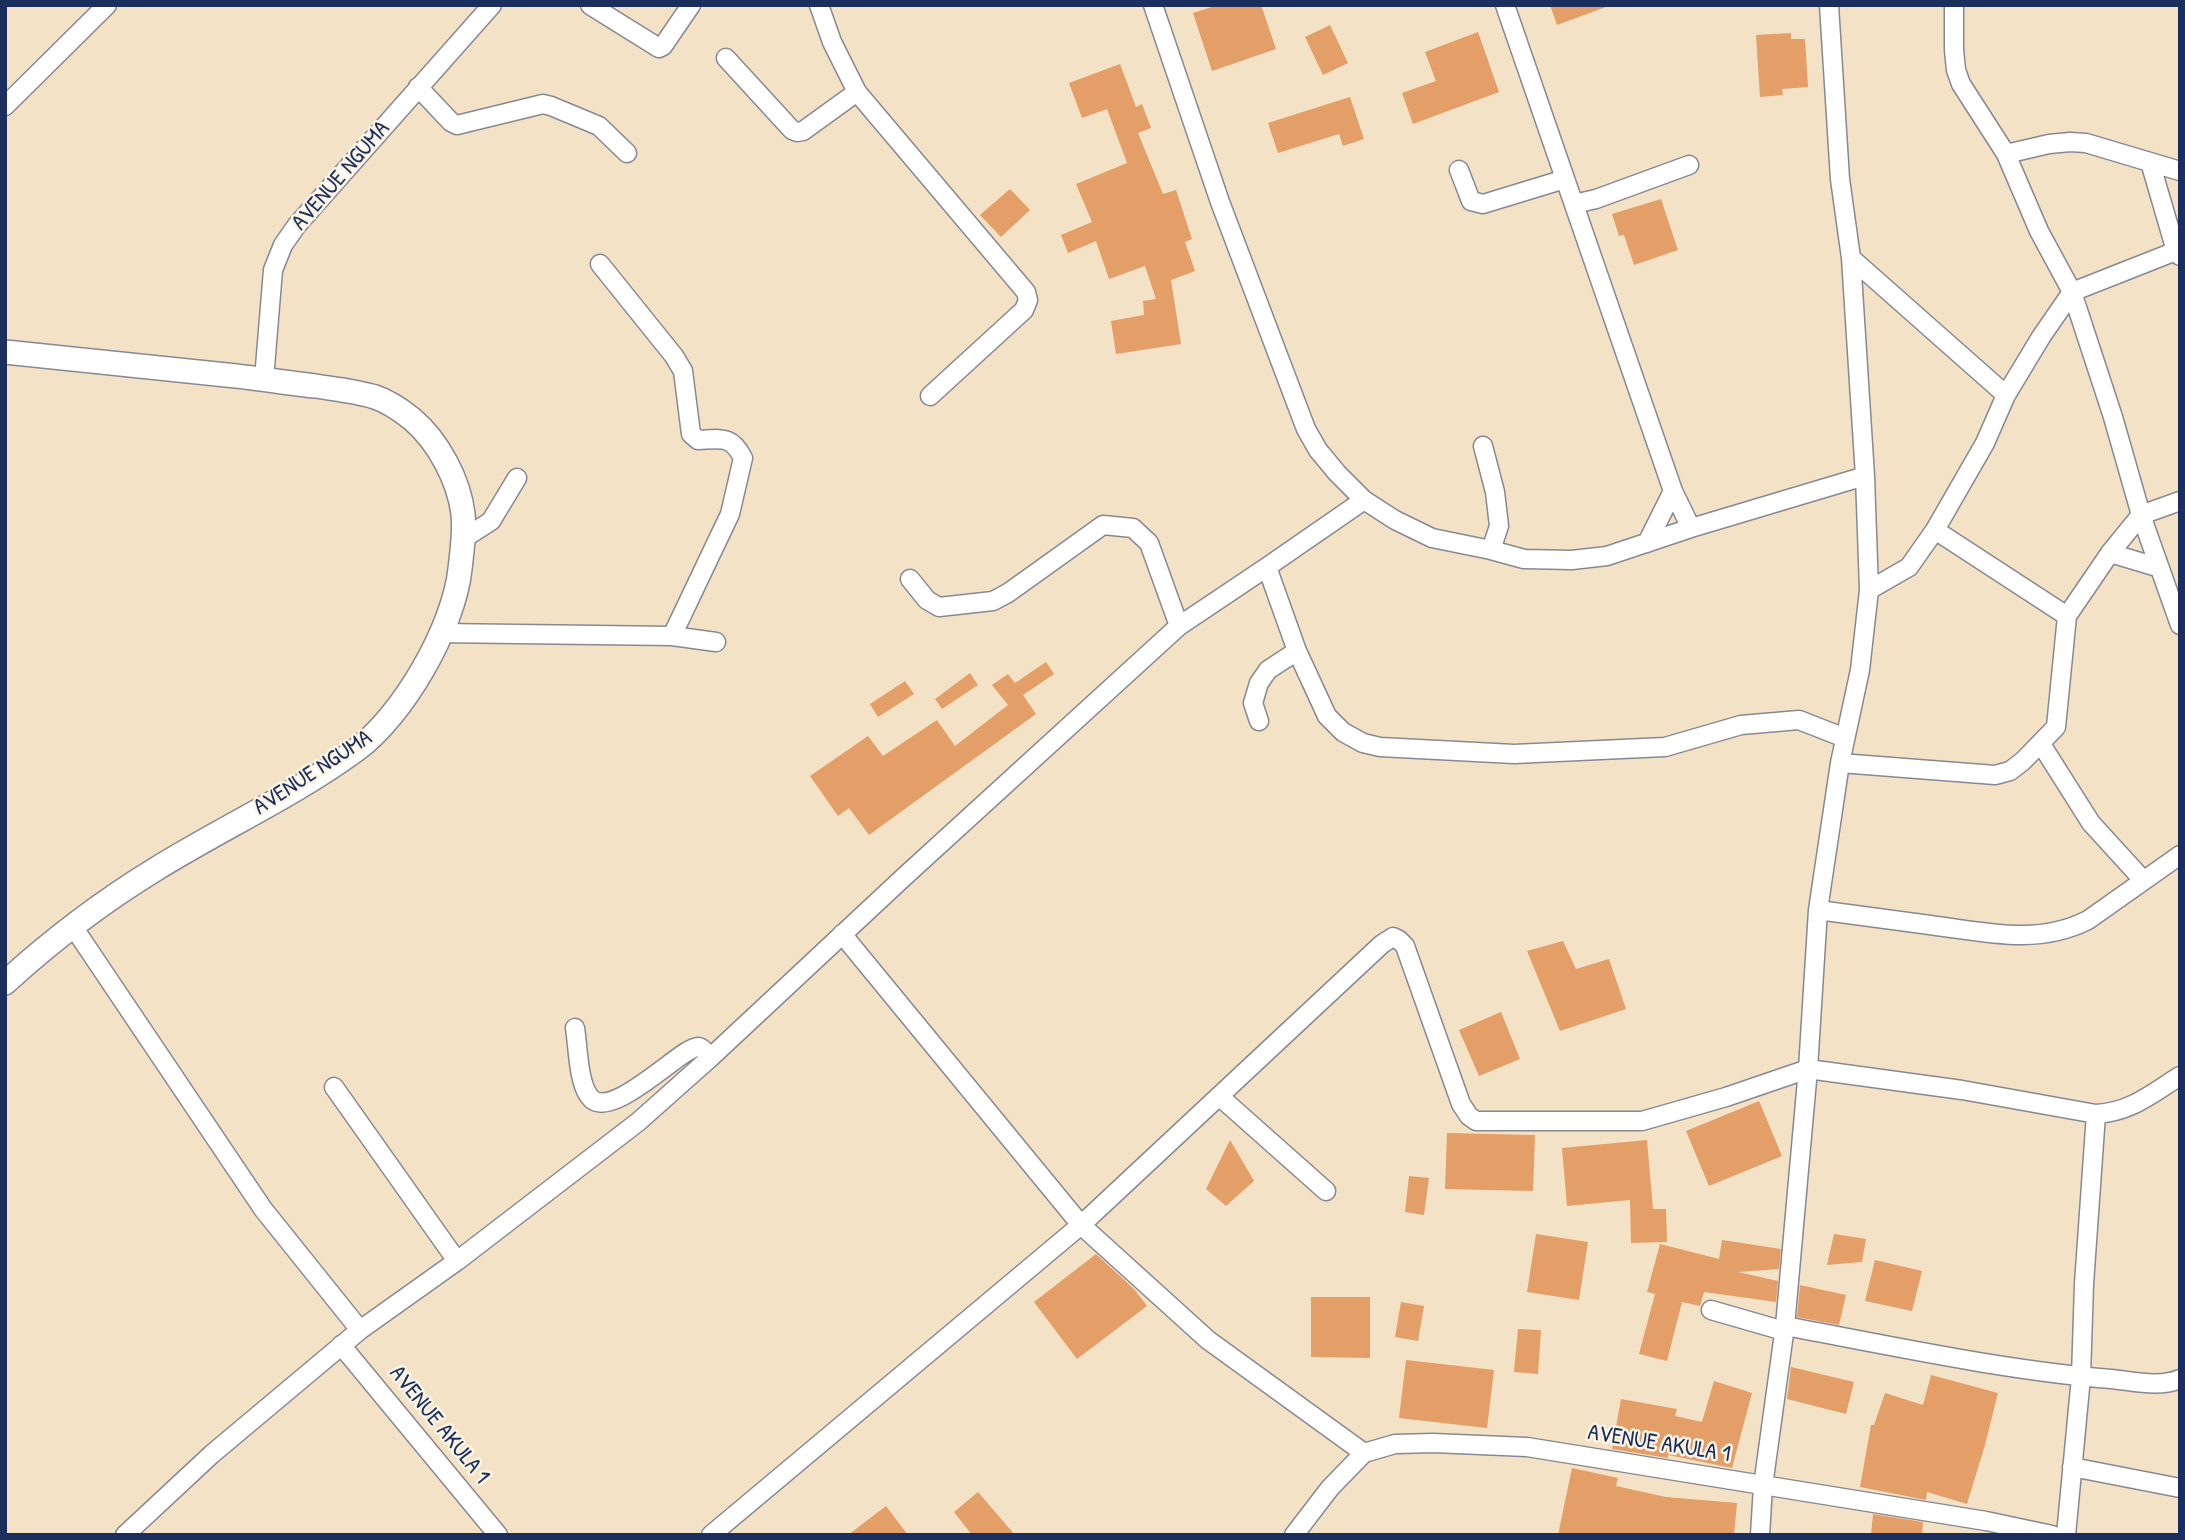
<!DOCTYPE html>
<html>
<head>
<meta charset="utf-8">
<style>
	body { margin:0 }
	#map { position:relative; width:2185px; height:1540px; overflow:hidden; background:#f4e2c6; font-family:"Patrick Hand",sans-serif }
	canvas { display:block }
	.frame { position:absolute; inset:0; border:7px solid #1b2f5e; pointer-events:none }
</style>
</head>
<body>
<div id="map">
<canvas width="2185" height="1540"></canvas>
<div class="frame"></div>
</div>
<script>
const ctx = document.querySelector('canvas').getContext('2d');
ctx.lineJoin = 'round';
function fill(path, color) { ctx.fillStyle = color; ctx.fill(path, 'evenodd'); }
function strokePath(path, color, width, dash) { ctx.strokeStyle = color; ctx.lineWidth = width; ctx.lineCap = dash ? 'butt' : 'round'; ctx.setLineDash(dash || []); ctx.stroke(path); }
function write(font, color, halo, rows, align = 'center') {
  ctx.font = font + ' "Patrick Hand",sans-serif'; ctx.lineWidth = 5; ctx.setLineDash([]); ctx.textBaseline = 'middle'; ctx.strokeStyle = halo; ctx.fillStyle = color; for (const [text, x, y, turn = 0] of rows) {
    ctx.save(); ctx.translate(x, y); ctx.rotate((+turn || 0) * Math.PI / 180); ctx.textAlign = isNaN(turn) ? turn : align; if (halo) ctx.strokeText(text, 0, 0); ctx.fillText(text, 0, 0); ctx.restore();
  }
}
const building = new Path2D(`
	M1218 5H1261L1276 49 1212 71 1193 13Z
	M1550 5H1606V7L1557 25Z
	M1330 25 1348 63 1323 75 1305 37Z
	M1478 32 1499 92 1413 124 1402 93 1436 81 1425 52Z
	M1791 33V39H1805L1808 87 1782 89 1783 95 1760 97 1756 35Z
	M1120 64 1136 107 1142 104 1151 128 1138 133 1163 194 1176 190 1192 239 1185 242 1195 271 1171 280 1181 344 1116 354 1111 321 1144 315 1143 301 1156 299 1145 266 1109 279 1096 241 1068 253 1061 235 1092 222 1076 184 1127 163 1107 109 1082 118 1069 83Z
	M1350 97 1364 139 1343 146 1339 134 1278 153 1268 123Z
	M1010 189 1030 210 1001 237 980 215Z
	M1661 199 1678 250 1634 265 1624 235 1619 236 1612 214Z
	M1046 662 1054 674 1023 695 1036 714 869 835 849 808 838 816 810 776 868 736 883 756 937 720 955 746 1008 705 992 685 1008 674 1015 683Z
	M970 673 978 685 942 709 935 699Z
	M905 681 914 694 878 717 870 704Z
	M1563 941 1576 969 1609 959 1626 1009 1560 1031 1527 951Z
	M1501 1012 1520 1059 1479 1076 1459 1030Z
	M1759 1101 1782 1156 1709 1186 1686 1131Z
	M1447 1133 1535 1135 1533 1191 1445 1189Z
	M1230 1140 1254 1181 1226 1206 1206 1189Z
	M1647 1140 1653 1209H1666L1667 1242 1631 1243 1630 1200 1567 1206 1562 1148Z
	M1409 1176 1429 1178 1424 1215 1405 1212Z
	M1536 1234 1588 1242 1579 1300 1527 1292Z
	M1834 1234 1866 1239 1862 1262 1827 1265Z
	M1722 1240 1781 1249 1779 1269 1738 1272 1778 1281 1776 1302 1704 1292 1700 1306 1682 1302 1667 1361 1639 1354 1655 1294 1647 1292 1660 1244 1719 1259Z
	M1096 1254 1134 1289 1147 1306 1077 1359 1034 1302Z
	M1875 1260 1922 1271 1912 1311 1865 1301Z
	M1800 1285 1846 1295 1839 1325 1797 1317Z
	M1311 1297H1370V1358L1311 1357Z
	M1401 1302 1424 1306 1418 1341 1395 1337Z
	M1518 1329 1541 1330 1538 1374 1514 1372Z
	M1406 1360 1494 1370 1487 1428 1399 1418Z
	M1791 1367 1854 1382 1846 1414 1787 1399Z
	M1931 1375 1998 1393 1985 1445 1967 1504 1927 1492 1926 1500 1860 1487 1871 1425H1874L1885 1393 1923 1405Z
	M1714 1381 1752 1393 1732 1468 1668 1455V1458L1612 1449 1621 1399 1677 1409 1675 1416 1702 1422Z
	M1572 1468 1618 1478 1616 1486 1666 1497 1737 1503 1734 1535H1558Z
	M978 1492 1015 1535H972L954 1512Z
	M886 1506 908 1535H848Z
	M1873 1514 1923 1522 1922 1535H1871Z`);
const minor = new Path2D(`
	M590 5 659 48 663 46 691 5
	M819 5 832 42 857 92 1026 292 1028 300 1024 310 930 396
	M1153 5 1220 202 1306 429 1318 450 1337 473 1364 500 1395 520 1432 538 1491 550 1524 559 1572 560 1607 556 1691 528 1865 476
	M1505 5 1673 491 1691 528
	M1954 5V50L1956 70 1961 84 2006 154 2039 231 2072 292 2113 417 2141 515 2180 625
	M726 58 792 130 797 132 803 131 857 92
	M418 87 451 122 457 125 543 104 551 106 599 126 627 153
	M5 106 107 5
	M2006 154 2049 144 2070 142 2086 143 2180 171
	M2150 162 2176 251 2180 256
	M1459 170 1471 201 1483 204 1565 179
	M1574 204 1596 199 1689 165
	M1851 258 2006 395
	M600 264 674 356 683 371 691 434 698 440C722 439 731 435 743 458L730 514 672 636
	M264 379 273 270 283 245 297 225 492 5
	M1483 446 1495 492 1499 526 1491 550
	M1935 530 2067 616
	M463 539 491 521 517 478
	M1647 543 1673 491
	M2110 553 2160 568
	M1267 567 1297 651 1327 716 1343 732 1363 743 1380 747 1514 754 1665 747 1741 725 1799 720 1845 738
	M910 579 927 600 939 607 993 601 1008 593 1103 525 1133 528 1149 543 1179 626
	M1869 590 1909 567 1935 530 1985 443 2006 395 2041 337 2072 292 2176 251
	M440 633 672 636 716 642
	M1259 721 1253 703 1259 683 1268 670 1297 651
	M2041 744 2091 823 2143 880
	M1840 763 1995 775 2010 771 2023 761 2056 727 2067 616 2110 553 2141 515 2180 501
	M1818 910C1856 915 1893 920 1930 925 1985 932 2037 946 2088 920L2180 855
	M72 925 263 1209 360 1330
	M842 934 1081 1225 1208 1340 1364 1453
	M575 1028C578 1046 578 1081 589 1096 609 1126 685 1043 699 1047 704 1048 707 1055 710 1058
	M334 1087 457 1261
	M1219 1096 1326 1191
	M1711 1310 1784 1331
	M1785 1326C1893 1346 2002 1370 2111 1379 2133 1381 2159 1388 2180 1379
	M341 1345 498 1535
	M2072 1467 2180 1488
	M125 1535 212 1454 360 1330 457 1261 638 1122 710 1058 905 876 1179 626 1267 567 1364 500
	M711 1535 1081 1225 1382 944 1393 937 1399 940 1405 946 1461 1104 1469 1116 1476 1121H1642L1726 1097 1808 1069 1962 1090 2096 1114C2131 1112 2151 1094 2180 1076
	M1294 1535 1330 1488 1364 1453 1395 1444 1433 1443 1527 1447 1986 1521 2052 1535
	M1760 1535 1763 1486 1785 1326 1808 1069 1818 910 1840 763 1860 670 1869 590 1865 476 1851 258 1840 179 1829 5
	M2066 1535 2081 1377 2084 1284 2096 1114`);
const major = new Path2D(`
	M5 352C82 360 159 368 236 376 262 379 289 383 315 386 335 389 356 391 375 397 387 401 402 411 412 419 438 441 459 480 463 514 465 532 462 551 460 569 454 627 403 716 356 750 293 796 222 828 156 869 102 902 52 940 5 983`);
const streetNames = [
	["AVENUE NGUMA",341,176,-49],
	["AVENUE NGUMA",313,773,-33],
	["AVENUE AKULA 1",439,1425,51],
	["AVENUE AKULA 1",1659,1444,9]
];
fill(building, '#e49e67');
strokePath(minor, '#888892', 21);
strokePath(major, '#888892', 26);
strokePath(minor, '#fff', 18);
strokePath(major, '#fff', 23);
write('23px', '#1b2f5e', '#fcf5e5', streetNames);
</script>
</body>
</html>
